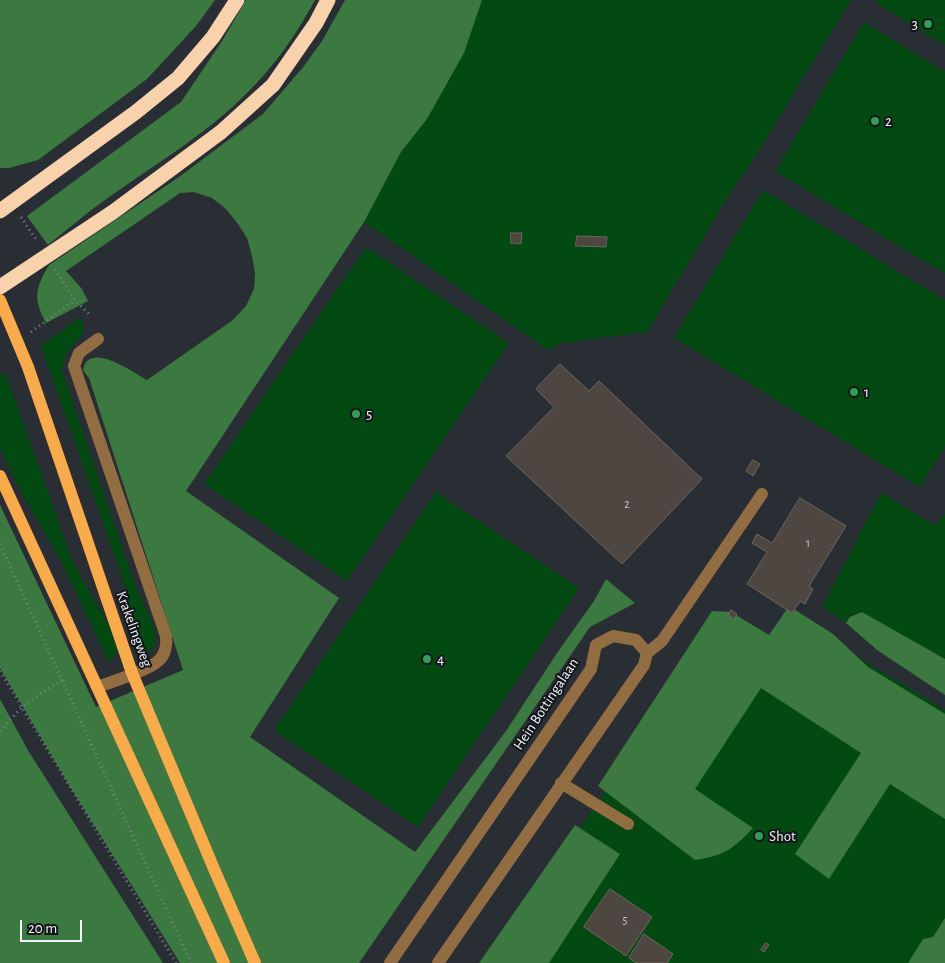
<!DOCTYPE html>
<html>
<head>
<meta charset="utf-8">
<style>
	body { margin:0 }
	#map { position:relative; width:945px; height:963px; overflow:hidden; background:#292e35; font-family:"Alegreya Sans",sans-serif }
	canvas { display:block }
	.scale { position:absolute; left:20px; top:920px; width:62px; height:22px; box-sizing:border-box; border:2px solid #f0f4f9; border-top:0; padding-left:6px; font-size:15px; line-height:18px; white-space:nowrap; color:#f0f4f9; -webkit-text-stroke:4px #141619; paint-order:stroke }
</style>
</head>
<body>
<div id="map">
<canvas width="945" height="963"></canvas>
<div class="scale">20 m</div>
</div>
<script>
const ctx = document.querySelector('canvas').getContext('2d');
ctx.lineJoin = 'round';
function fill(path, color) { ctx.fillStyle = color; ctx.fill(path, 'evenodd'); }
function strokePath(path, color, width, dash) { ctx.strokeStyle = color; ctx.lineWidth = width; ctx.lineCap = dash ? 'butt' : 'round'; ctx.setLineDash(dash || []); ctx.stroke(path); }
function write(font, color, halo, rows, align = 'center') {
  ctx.font = font + ' "Alegreya Sans",sans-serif'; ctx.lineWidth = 4; ctx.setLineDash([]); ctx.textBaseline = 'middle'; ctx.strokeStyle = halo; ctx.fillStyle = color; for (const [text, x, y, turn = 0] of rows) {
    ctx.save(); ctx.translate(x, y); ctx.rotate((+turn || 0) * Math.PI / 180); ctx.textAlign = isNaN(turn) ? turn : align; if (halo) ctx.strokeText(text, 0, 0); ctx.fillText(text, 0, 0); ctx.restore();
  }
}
const green = new Path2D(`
	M482 0H851L751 163 732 190 647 332 562 343 548 350 364 222 401 152 427 119 464 53Z
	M879 0H945V45L876 3Z
	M864 22 945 72V274L775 171Z
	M763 190 945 300V446L920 487 674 338Z
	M366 247 509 343 347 581 204 484Z
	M80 317C92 335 73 341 66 355 64 360 64 366 62 371L133 579 156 632 154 648 148 652 138 653 134 649 124 583 41 346Z
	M5 372 72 560 108 624 118 651 109 663 62 563 19 488 0 448V375Z
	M436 492 579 588 418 827 274 730Z
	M881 493 936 526 945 512V659L862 612 850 616 846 623 822 607Z
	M720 620 779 656 799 622 945 710V963H489Z`);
const forest = new Path2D(`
	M0 0H215L196 26 147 79 38 160 9 168H0Z
	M246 0H315C296 35 274 67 245 95 204 136 152 166 105 200 85 214 67 230 48 245L27 216 181 102 222 41Z
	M345 0H482L464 53 427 119 401 152 364 222 186 491 339 598 250 737 415 852 506 731 557 653 594 601 606 579 635 603 590 627 359 963H180L71 788 0 668V505L96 707 183 670 89 378 83 370C88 340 133 372 147 380L233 320 246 306 254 289 255 273 252 256 247 238 238 224 226 209 212 198 194 192 180 193 66 271 82 289 88 301 46 323C33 298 35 289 49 265L179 177 263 114 304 66 322 41Z
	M789 606 833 634 868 667 945 714V819L890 784 829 879 795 854 861 753 761 688 695 789 753 828C733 849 724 856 695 860L598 786 712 611 731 612 769 635Z
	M862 612 945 659V695L877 650 846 623 850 617Z
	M0 699 29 752 163 963H0Z
	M575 825 620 854 549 963H479Z
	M945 918V963H908L923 939 933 937Z`);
const building = new Path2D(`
	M511 233H522L521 244 511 243Z
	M577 236 607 237 606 247 576 246Z
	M560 364 589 391 599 381 702 479 622 564 506 456 554 407 536 389Z
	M753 460 760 464 753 476 746 471Z
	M800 498 846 526 809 586 813 589 805 604 800 601 792 613 747 584 767 552 752 543 757 534 772 543Z
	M731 610 737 614 734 619 729 615Z
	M610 889 652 917 626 956 584 927Z
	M644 934 673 954 667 963H636L629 958Z
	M766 943 769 945 764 952 761 950Z`);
const path = new Path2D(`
	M21 217 37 241
	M55 269 75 300 91 316
	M31 332 75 300
	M0 544 191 963
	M0 671 176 963
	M0 731 22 707 63 679`);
const minor = new Path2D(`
	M647 653 662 641 762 494
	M97 687C112 682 146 671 157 662 165 656 167 646 166 636L74 366 79 353 98 339
	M561 783 628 824
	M390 963 591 669 596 645 613 636 636 640 647 653 644 665 438 963`);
const major = new Path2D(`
	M0 300 28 367 132 673 214 869 255 963
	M0 476 224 963`);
const highway = new Path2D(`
	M0 211 136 112 178 78 213 37 237 0
	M0 287 113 212 221 132 273 85 316 23 328 0`);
const markers = [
	[928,24,5,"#2e9e5b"],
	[875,121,5,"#2e9e5b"],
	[854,392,5,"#2e9e5b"],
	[356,414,5,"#2e9e5b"],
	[427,659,5,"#2e9e5b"],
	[759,836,5,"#2e9e5b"]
];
const numberNames = [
	["2",627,504],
	["1",808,543],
	["5",625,920]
];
const poiNames = [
	["3",918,24,"right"],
	["2",885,121],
	["1",864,392],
	["5",366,414],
	["4",437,659],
	["Shot",769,836]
];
const streetNames = [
	["Krakelingweg",134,629,70],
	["Hein Bottingalaan",546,704,-57]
];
fill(green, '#024912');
fill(forest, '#3b7940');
fill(building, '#4e4640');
strokePath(building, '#6e665f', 1);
strokePath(path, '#7d8288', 3, [1, 4]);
strokePath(minor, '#936d42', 12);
strokePath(major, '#f9ab49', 12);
strokePath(highway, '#f8d2aa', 15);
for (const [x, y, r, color] of markers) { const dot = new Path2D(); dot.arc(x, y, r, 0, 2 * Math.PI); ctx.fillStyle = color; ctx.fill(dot); strokePath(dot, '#141619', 2); }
write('12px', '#c8c8cb', null, numberNames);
write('15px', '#f0f4f9', '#141619', poiNames, 'left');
write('15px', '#f0f4f9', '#141619', streetNames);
</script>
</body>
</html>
